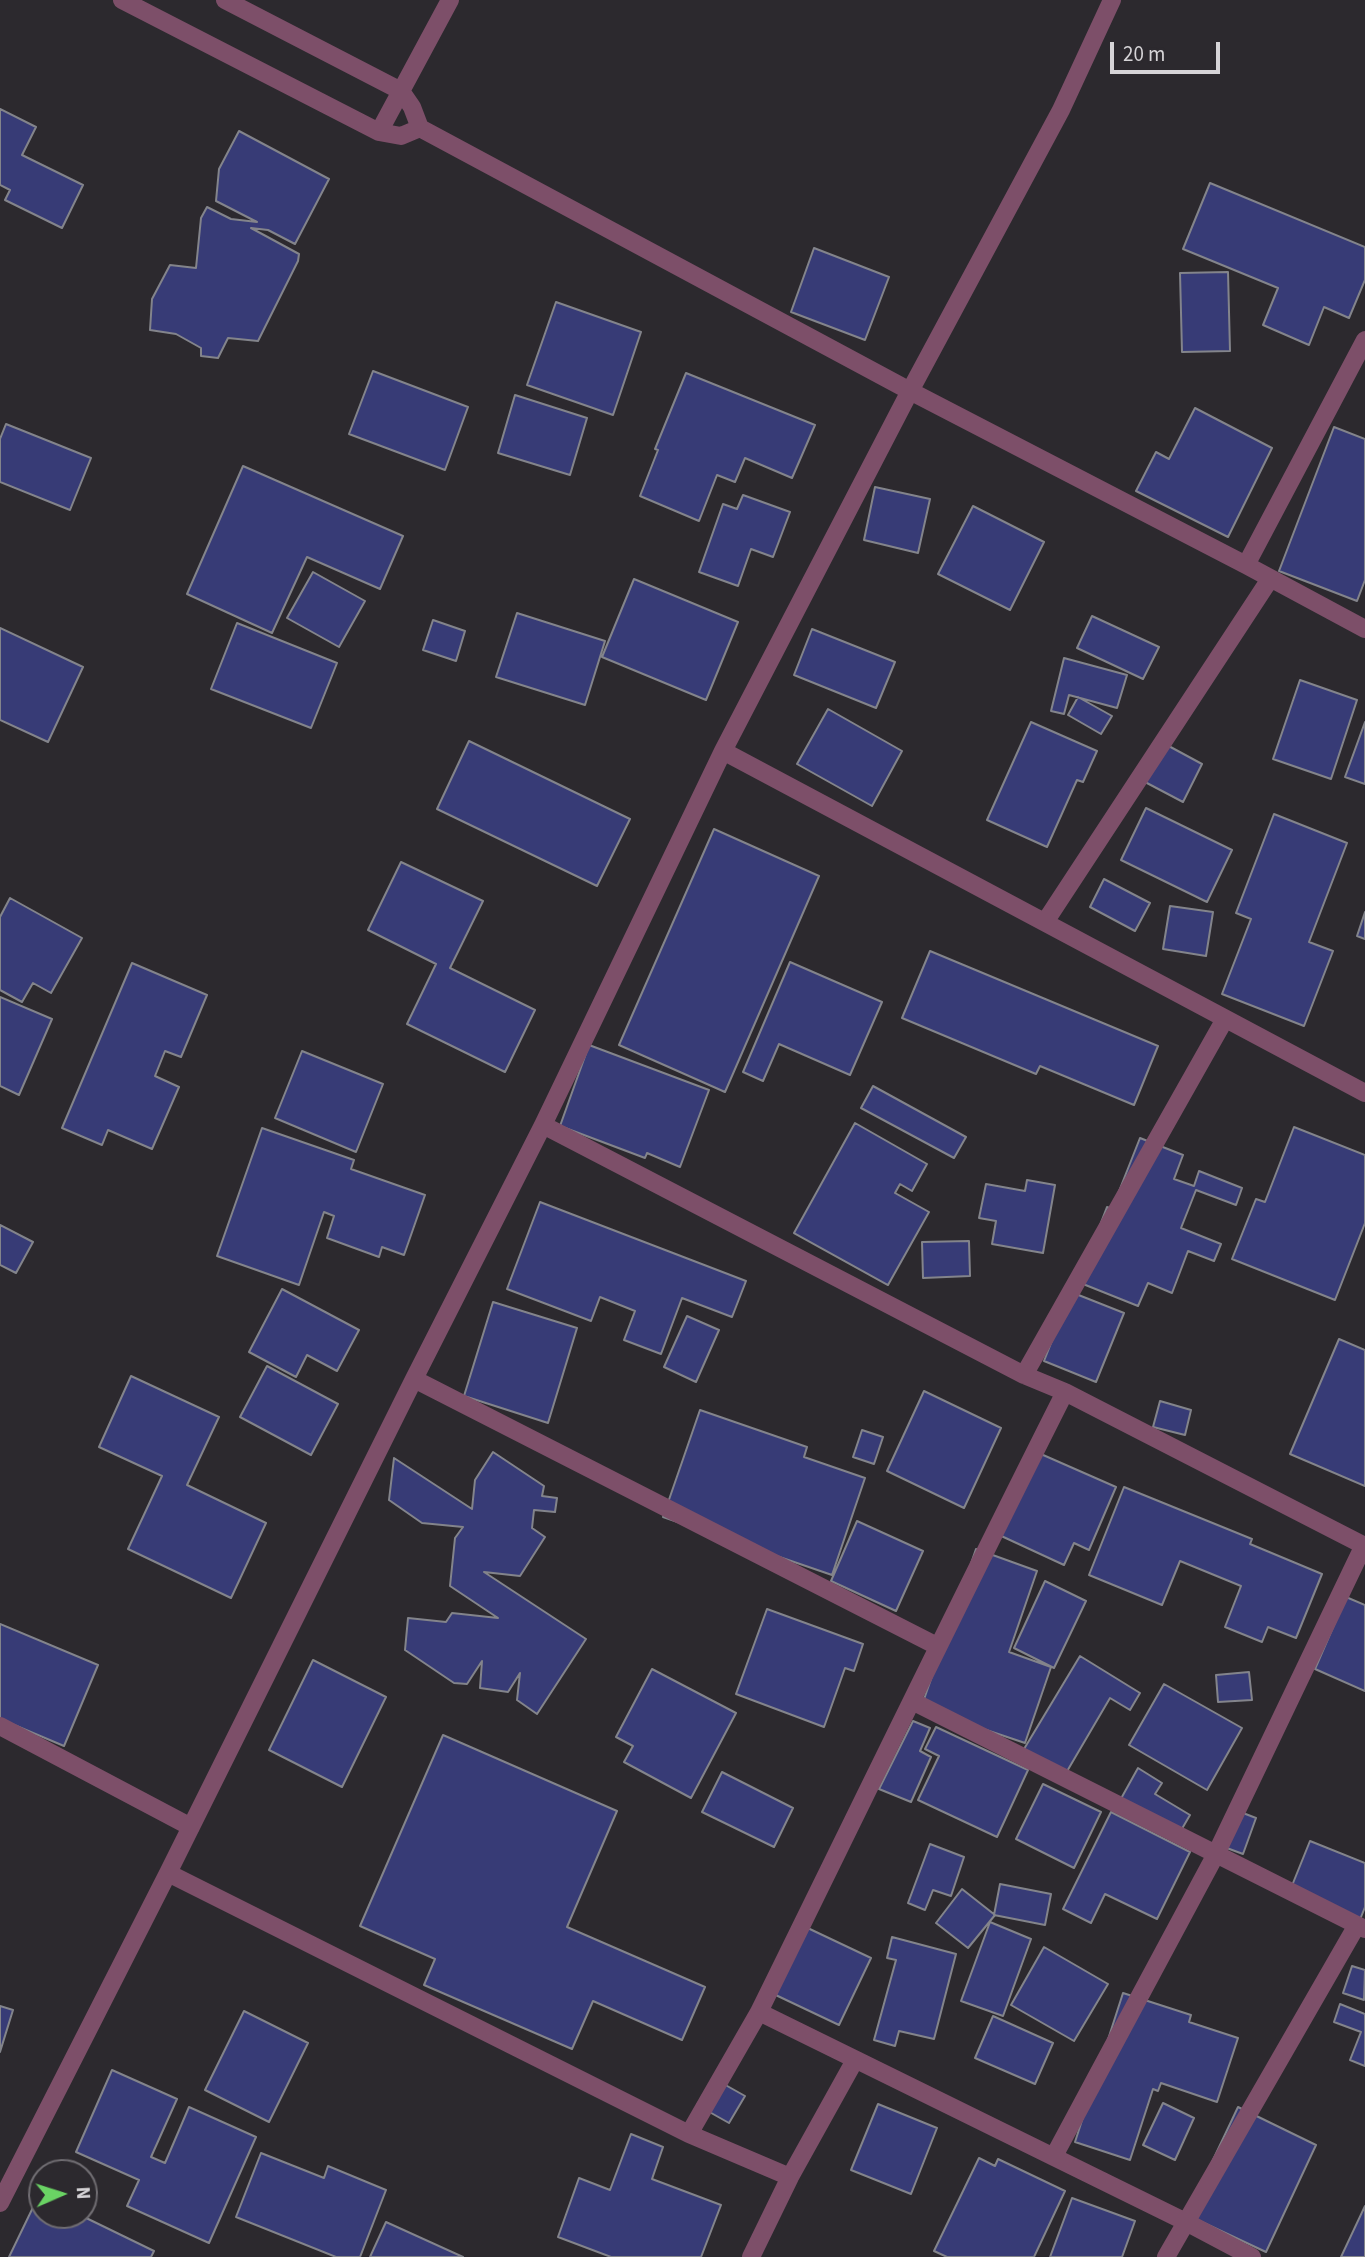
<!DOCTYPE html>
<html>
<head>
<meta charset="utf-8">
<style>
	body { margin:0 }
	#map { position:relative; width:1365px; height:2257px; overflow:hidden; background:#2c292e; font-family:"Source Sans 3",sans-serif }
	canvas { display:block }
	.north { position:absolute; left:28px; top:2159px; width:70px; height:70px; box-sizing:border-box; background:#2c292e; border:2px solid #706d72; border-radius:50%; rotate:87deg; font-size:19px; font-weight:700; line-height:28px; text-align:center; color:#d6d4d7 }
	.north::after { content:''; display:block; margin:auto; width:24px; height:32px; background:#6ad364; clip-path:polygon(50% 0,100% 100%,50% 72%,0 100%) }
	.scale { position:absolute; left:1110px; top:42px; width:110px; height:32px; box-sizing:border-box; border:4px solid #d6d4d7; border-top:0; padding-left:9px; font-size:21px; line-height:24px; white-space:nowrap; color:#d6d4d7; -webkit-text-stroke:5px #2c292e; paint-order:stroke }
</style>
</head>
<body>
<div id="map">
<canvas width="1365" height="2257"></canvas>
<div class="north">N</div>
<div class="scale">20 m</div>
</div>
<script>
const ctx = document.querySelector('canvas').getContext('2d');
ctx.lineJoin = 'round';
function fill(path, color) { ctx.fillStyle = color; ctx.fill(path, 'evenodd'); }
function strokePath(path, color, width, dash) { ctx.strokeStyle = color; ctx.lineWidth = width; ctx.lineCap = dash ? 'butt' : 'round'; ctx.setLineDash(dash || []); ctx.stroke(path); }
const building = new Path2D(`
	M0 109 36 127 22 155 83 185 62 228 5 200 10 190 0 185Z
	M239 131 329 179 295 244 268 230 251 228 299 254 298 261 258 341 228 338 218 358 201 356V348L176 334 150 330 152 299 170 265 196 268 201 218 207 207 231 219 257 222 216 201 219 169Z
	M1210 183 1365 247V280L1349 318 1324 307 1309 345 1263 325 1278 288 1183 249Z
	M814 248 889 277 865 340 791 312Z
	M1228 272 1230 351 1182 352 1180 273Z
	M556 302 641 332 613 415 527 385Z
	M373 371 468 407 445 470 349 434Z
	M686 373 815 425 792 478 745 458 735 482 717 475 699 521 640 496 658 450 655 449Z
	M515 395 587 418 570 475 498 453Z
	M1195 408 1272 448 1228 537 1136 491 1156 452 1169 459Z
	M6 424 91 458 70 510 0 482V439Z
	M1334 427 1365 439V580L1357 601 1279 571Z
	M243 466 403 536 380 589 307 557 272 633 187 594Z
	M875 487 930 499 918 553 864 540Z
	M743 495 790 512 773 557 751 549 738 586 699 572 723 504 737 509Z
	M973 506 1044 542 1010 610 938 574Z
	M313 572 365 601 339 647 287 618Z
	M634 579 738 622 706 700 602 657Z
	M517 613 605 641 585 705 496 677Z
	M1092 616 1159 647 1143 679 1077 648Z
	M433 620 465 631 456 661 423 650Z
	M237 623 337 663 311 728 211 689Z
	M0 628 83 667 48 742 0 720Z
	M812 629 895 662 876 708 794 675Z
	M1064 658 1127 675 1117 708 1069 695 1064 714 1051 711Z
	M1300 680 1357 700 1331 779 1273 759Z
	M1078 697 1112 716 1101 734 1068 715Z
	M828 709 902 751 872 806 797 764Z
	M1031 722 1097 751 1083 782 1077 780 1047 847 987 820Z
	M1365 722V784L1345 777Z
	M469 741 630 819 597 886 437 809Z
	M1165 744 1202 764 1183 802 1145 782Z
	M1146 808 1232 850 1207 902 1121 860Z
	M1274 814 1347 843 1309 942 1333 951 1304 1026 1222 994 1251 919 1236 913Z
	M714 829 819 876 725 1092 619 1045Z
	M401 862 483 901 450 968 535 1010 505 1072 407 1024 436 964 368 930Z
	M1104 879 1150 903 1135 931 1090 907Z
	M10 898 82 938 51 993 33 983 22 1002 0 990V917Z
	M1170 906 1213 912 1206 956 1163 949Z
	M1365 912V939L1357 936Z
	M930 951 1158 1046 1134 1105 1040 1066 1036 1074 902 1018Z
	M790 962 882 1002 850 1075 779 1044 763 1081 743 1072Z
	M132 963 207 995 181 1057 165 1051 155 1076 179 1087 152 1149 108 1130 102 1145 62 1128Z
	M0 997 52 1019 19 1095 0 1086Z
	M589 1045 709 1090 680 1167 647 1153 645 1158 560 1126Z
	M302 1051 383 1084 356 1152 275 1118Z
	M873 1086 966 1137 954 1158 861 1108Z
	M855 1123 927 1164 912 1191 900 1184 895 1193 929 1212 888 1285 794 1233Z
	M1294 1127 1365 1155V1223L1335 1300 1232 1259 1256 1199 1265 1202Z
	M262 1128 354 1160 351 1169 425 1195 404 1255 382 1247 379 1257 327 1238 334 1216 324 1212 299 1285 217 1256Z
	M1140 1138 1183 1155 1174 1179 1194 1186 1199 1171 1242 1188 1236 1205 1196 1190 1181 1228 1221 1244 1214 1261 1188 1251 1172 1293 1148 1283 1138 1306 1078 1282 1107 1207 1112 1209Z
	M1027 1180 1055 1185 1043 1253 992 1244 996 1221 979 1218 986 1184 1025 1191Z
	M540 1202 746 1281 732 1317 682 1298 661 1354 624 1340 635 1311 600 1297 591 1321 507 1289Z
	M0 1225 33 1242 16 1273 0 1265Z
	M969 1241 970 1276 923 1278 922 1242Z
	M282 1289 359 1330 337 1371 307 1355 296 1377 249 1352Z
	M1071 1292 1124 1313 1096 1382 1044 1361Z
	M493 1302 577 1328 548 1423 464 1396Z
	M687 1316 719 1330 696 1382 664 1367Z
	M1339 1339 1365 1350V1486L1290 1454Z
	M267 1366 338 1404 311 1455 240 1417Z
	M131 1376 219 1417 187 1485 266 1523 231 1598 128 1549 162 1476 99 1447Z
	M924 1391 1001 1428 964 1508 887 1471Z
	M1160 1401 1191 1410 1185 1435 1153 1427Z
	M700 1410 807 1447 804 1457 865 1478 832 1575 663 1517Z
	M862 1430 883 1437 874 1464 853 1457Z
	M1034 1451 1116 1487 1089 1550 1074 1543 1064 1565 997 1534Z
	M493 1452 544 1486 542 1496 557 1498 555 1512 534 1510 532 1528 545 1537 520 1576 484 1572 586 1639 537 1714 517 1700 520 1673 508 1692 480 1688 482 1661 467 1684 454 1683 405 1650 408 1618 446 1622 452 1613 498 1618 450 1586 455 1538 463 1527 422 1523 389 1500 394 1458 472 1509 475 1480Z
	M1124 1487 1252 1539 1250 1544 1322 1574 1296 1638 1268 1627 1262 1642 1225 1627 1241 1586 1180 1561 1162 1605 1089 1575Z
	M857 1521 923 1551 896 1611 831 1581Z
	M976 1549 1037 1571 1009 1652 1051 1667 1025 1743 921 1708Z
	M1045 1581 1086 1601 1054 1668 1014 1648Z
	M1346 1597 1365 1605V1691L1315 1669Z
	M767 1609 863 1644 854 1671 845 1668 824 1727 736 1694Z
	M0 1624 98 1665 64 1746 0 1719Z
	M1080 1656 1140 1693 1130 1710 1110 1698 1066 1773 1024 1749Z
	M313 1660 386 1697 342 1787 269 1750Z
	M652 1669 736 1713 691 1798 624 1762 633 1746 616 1737Z
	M1249 1672 1252 1700 1218 1702 1216 1675Z
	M1164 1684 1242 1728 1207 1790 1129 1745Z
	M913 1721 930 1728 920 1751 931 1757 911 1802 879 1789Z
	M936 1727 1028 1770 997 1837 918 1800 939 1756 925 1749Z
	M443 1735 617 1811 567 1927 705 1987 682 2040 593 2001 572 2049 424 1985 435 1959 360 1926Z
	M1138 1768 1162 1783 1155 1794 1190 1815 1176 1839 1118 1804Z
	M722 1772 793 1808 774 1847 702 1812Z
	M1043 1784 1101 1812 1074 1868 1016 1839Z
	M1230 1808 1256 1818 1243 1854 1216 1844Z
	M1111 1812 1190 1852 1157 1919 1105 1894 1091 1923 1063 1909Z
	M1310 1841 1365 1863V1907L1359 1922 1289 1893Z
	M930 1844 964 1857 951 1896 933 1890 925 1910 908 1903Z
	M1000 1884 1051 1894 1045 1925 994 1915Z
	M962 1889 995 1915 968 1948 936 1923Z
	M795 1922 871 1958 839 2025 763 1989Z
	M990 1922 1031 1939 1003 2016 961 2001Z
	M892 1937 956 1954 934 2039 899 2031 895 2046 874 2040 896 1960 887 1958Z
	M1044 1947 1108 1984 1074 2041 1011 2005Z
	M1352 1966 1365 1970 1364 2000 1343 1993Z
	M1123 1993 1191 2015 1189 2022 1238 2038 1217 2102 1161 2083 1158 2091 1153 2089 1130 2160 1075 2142Z
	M1340 2004 1365 2014V2066L1350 2060 1361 2032 1334 2022Z
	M0 2006 13 2010 0 2052Z
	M244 2011 308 2043 269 2122 205 2090Z
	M993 2016 1053 2043 1035 2084 975 2058Z
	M112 2070 177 2099 151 2157 165 2163 189 2107 256 2137 209 2243 127 2206 139 2180 76 2152Z
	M713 2078 745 2096 729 2123 697 2105Z
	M1163 2103 1194 2118 1175 2160 1143 2145Z
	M878 2104 937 2128 911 2194 851 2170Z
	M1238 2107 1316 2145 1266 2252 1187 2215Z
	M631 2134 663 2147 652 2179 721 2205 701 2257H611L558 2237 579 2178 610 2190Z
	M261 2153 324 2178 328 2166 386 2190 360 2257H336L236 2217Z
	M979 2158 995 2166 998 2159 1065 2191 1034 2257H947L934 2251Z
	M39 2195 42 2196V2215H80L154 2251 151 2257H9Z
	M1072 2198 1135 2221 1122 2257H1050Z
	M1365 2206V2257H1341Z
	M386 2222 463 2257H370Z`);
const minor = new Path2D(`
	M122 0 379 132 401 136 420 128
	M225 0 401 91 412 107 420 128 910 391 1246 565 1365 629
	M379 132 450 0
	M1246 565 1365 340
	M723 751 1365 1093
	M1045 922 1270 579
	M543 1125 1024 1375 1065 1392 1365 1546
	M1024 1375 1225 1019
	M414 1379 937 1646
	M1065 1392C961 1598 861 1805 759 2012L1186 2222 1252 2257
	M912 1701 1365 1929
	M0 1726 191 1827
	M168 1873 689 2134 790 2177
	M689 2134 759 2012
	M1054 2156 1216 1854 1364 1545
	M0 2203 168 1873 414 1379 543 1125 723 751 910 391 1061 110 1112 0
	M751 2257 790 2177 855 2060
	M1166 2257 1357 1925`);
fill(building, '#373b76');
strokePath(building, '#83848b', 2);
strokePath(minor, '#7d4f69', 18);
</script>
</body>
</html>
